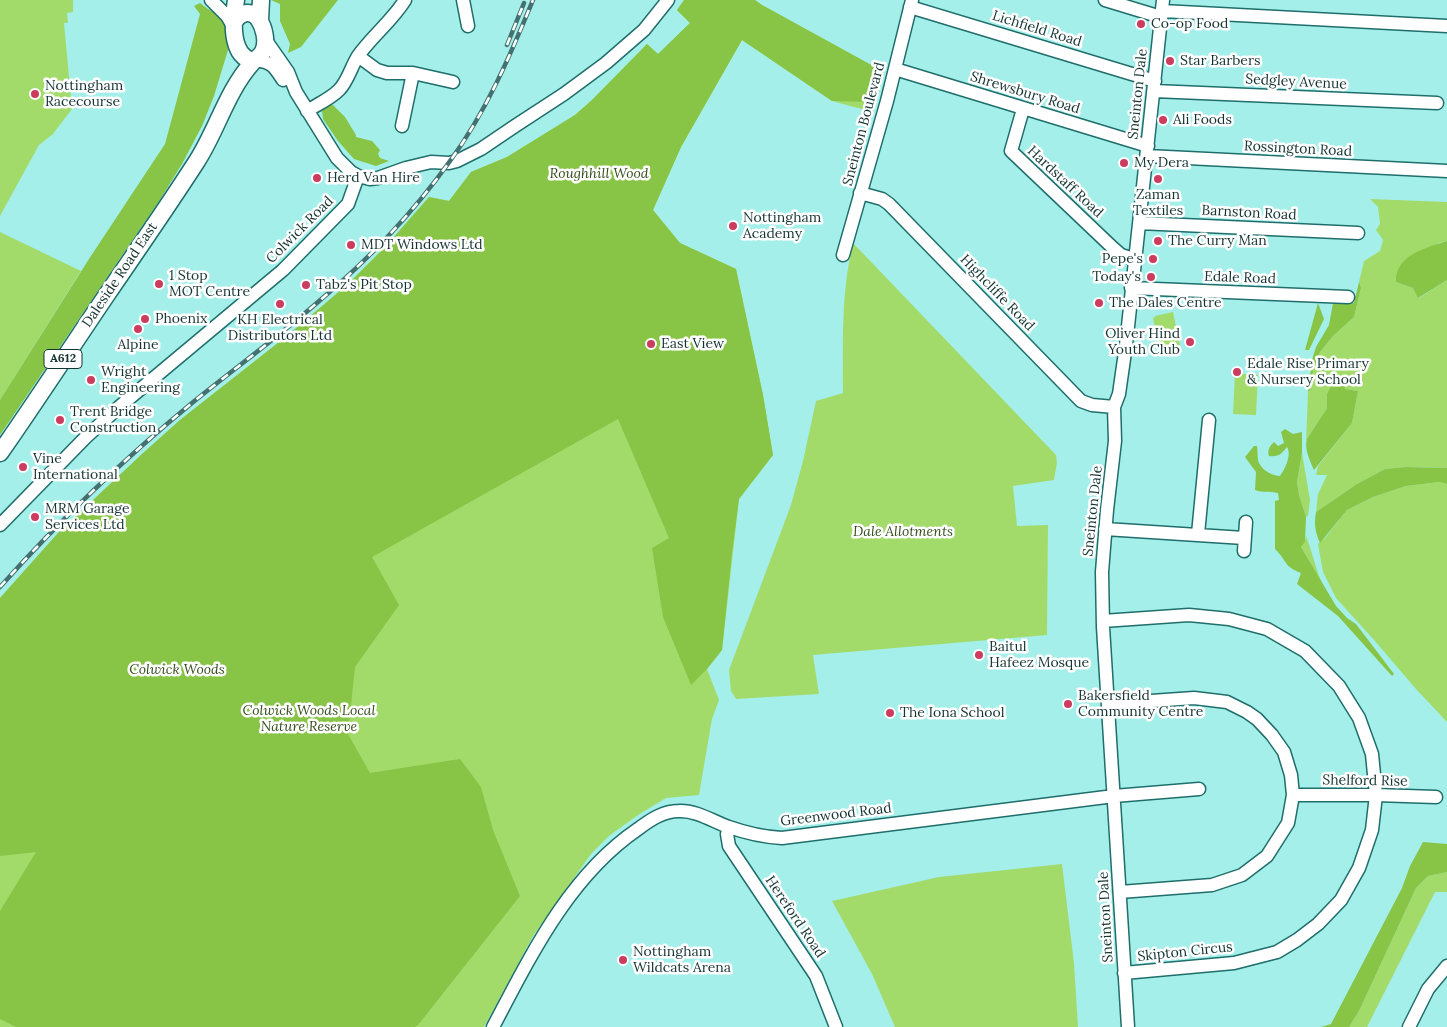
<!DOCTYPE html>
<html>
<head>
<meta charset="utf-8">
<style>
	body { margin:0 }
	canvas { display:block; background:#a4efea }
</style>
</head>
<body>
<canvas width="1447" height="1027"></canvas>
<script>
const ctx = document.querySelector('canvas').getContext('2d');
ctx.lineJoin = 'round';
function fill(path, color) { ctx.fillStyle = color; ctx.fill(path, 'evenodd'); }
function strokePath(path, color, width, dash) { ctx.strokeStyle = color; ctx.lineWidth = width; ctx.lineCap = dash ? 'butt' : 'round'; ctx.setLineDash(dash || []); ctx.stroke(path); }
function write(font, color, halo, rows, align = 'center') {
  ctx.font = font + ' Lora,serif'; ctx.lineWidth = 5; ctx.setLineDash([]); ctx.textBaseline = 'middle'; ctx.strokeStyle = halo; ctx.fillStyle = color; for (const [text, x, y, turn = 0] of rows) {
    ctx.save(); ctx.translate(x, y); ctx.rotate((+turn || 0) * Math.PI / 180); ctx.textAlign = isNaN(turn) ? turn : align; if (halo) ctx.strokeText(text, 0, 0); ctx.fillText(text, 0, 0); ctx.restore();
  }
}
const green = new Path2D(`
	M0 0H73V12L67 13 68 23H64L72 109 53 134 39 145 0 216Z
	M684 0H755L762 5 884 72 873 112 832 101 742 40 681 147 653 210 680 243 736 269 763 395 773 455 739 499 722 650 707 669 719 700 712 719 699 795 666 798 638 815 609 836 591 854 533 936 484 1027H0V598L58 533 142 454 180 420 288 335 348 284 386 246 429 197 449 201 471 172 507 157 575 115 592 100 647 44 658 54 690 23 677 10Z
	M1370 199 1447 202V241L1439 243 1396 282 1413 288 1419 298 1447 280V468L1406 467 1385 469 1357 484 1316 512 1318 494 1327 475H1316L1318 466 1352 423 1358 391 1345 389 1327 394V408L1307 439 1306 443 1308 392 1311 389 1313 370 1320 352 1333 336 1354 317 1361 288 1359 282 1364 261 1380 251 1383 240 1376 230 1380 224 1378 207Z
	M0 232 81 271 0 400Z
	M853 243 1056 455 1057 463 1054 480 1013 486 1017 526 1048 525 1047 635 813 655 819 694 736 699 731 691 729 670 791 505 803 461 816 401 843 393C843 341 841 293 853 243Z
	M1173 312 1180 345 1161 350 1153 319 1155 316Z
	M1235 373 1258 375 1256 415 1233 414Z
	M1302 453 1310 500 1308 516 1306 517 1299 495 1297 482Z
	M1439 482 1447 484V722L1416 689 1374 640 1336 598 1323 572 1318 544 1325 538 1347 510 1373 497 1406 486Z
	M1306 536C1312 551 1315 567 1322 583L1301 547 1305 542Z
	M1062 864 1074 963 1078 1027H895L872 974 832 901 939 877Z
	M1447 872V892H1435L1367 1027H1349L1359 1011 1416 888 1428 876Z`);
const forest = new Path2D(`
	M271 0H338L301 47 288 53 290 44 280 21V4Z
	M684 0H755L762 5 884 72 870 102 832 101 742 40 681 147 653 210 680 243 736 269 763 395 773 455 739 499 732 553 722 650 707 669 691 685 663 617 652 548 669 538 618 419 372 557 399 605 355 667 348 734 370 773 460 759 481 787 493 830 520 896 418 1025 415 1027H16L0 1019V911L36 852 0 856V598L58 533 142 454 180 420 288 335 348 284 386 246 429 197 449 201 471 172 507 157 575 115 592 100 647 44 658 54 690 23 677 10Z
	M200 3 208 9 216 13 224 22 228 50 214 96 202 126 182 164 159 201 0 435V400L89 259 81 271 165 144 200 14 194 6Z
	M331 103 345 117 356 135V137L372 141 380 150 378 154 380 158 389 161 376 166 354 159 338 141 323 119 322 111 325 107Z
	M1447 241V280L1418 298 1413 288 1396 282C1395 255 1426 248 1447 241Z
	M1359 282 1361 288 1354 317 1333 336 1320 352 1313 370 1311 389 1308 392 1312 360 1316 347 1329 325 1333 303H1354Z
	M1318 303 1324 319 1309 350H1305Z
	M1343 377 1345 389 1358 391 1352 423 1314 470C1310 461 1304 449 1307 439L1327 408V394L1333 382Z
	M1285 429 1293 434 1302 432V453L1297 482 1299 495 1306 517 1305 542 1301 547 1336 606 1347 618 1356 624 1394 674 1392 676 1338 616 1297 584 1301 573C1296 571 1289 568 1286 563 1281 556 1282 556 1275 549V501L1279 500 1278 493C1270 491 1263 493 1255 490L1256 472 1245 457 1254 446H1257C1258 451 1257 459 1259 463 1263 471 1273 476 1280 476 1285 469 1292 455 1287 447 1281 454 1279 457 1269 456 1267 450 1270 446 1274 442L1278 446 1284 443 1281 432Z
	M1406 467 1447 468V484L1439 482 1406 486 1373 497 1347 510 1320 543C1315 532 1314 523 1316 512L1357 484 1385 469Z
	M1423 842 1447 844V872L1428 876 1416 888 1359 1011 1349 1027H1321L1331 1024 1402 888 1410 866Z`);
const minor = new Path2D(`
	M211 0 227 16 234 28
	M463 0 468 26
	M1105 0 1161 17
	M910 7 1155 81
	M1162 11 1447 26
	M265 39 288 72 296 92 337 158 351 172 358 176 370 179 378 178 406 168 431 162 449 163 457 161 481 149 515 126 564 94 606 63 644 30 668 0
	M358 56 377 70 387 73H413L453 82
	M255 60C272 62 274 66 283 80
	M895 69 1148 146
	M1154 91 1437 103
	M1023 109 1011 151 1113 248 1121 255 1134 259
	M307 111C318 104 330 99 339 90 348 81 351 67 358 56 372 36 392 21 405 0
	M402 126 413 73
	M1147 156 1447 171
	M860 193 882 199 889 204 1081 401 1092 405 1114 407
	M1139 223 1358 233
	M843 255 887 101 912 0
	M1131 288 1348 297
	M0 525 86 437 119 407 283 270 348 204 358 176
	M1105 529 1244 538
	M1198 534 1209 420
	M1244 551 1246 522
	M1103 621 1189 615 1229 619 1267 629 1305 651 1339 686 1359 718 1372 754 1376 795 1372 830 1359 868 1341 900 1318 924 1297 940 1277 952 1234 963 1124 973
	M1108 704 1194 698 1227 702 1247 712 1257 719 1272 735 1284 752 1291 775 1293 795 1288 823 1267 856 1242 875 1212 885 1120 892
	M1293 795H1376L1436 797
	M730 828 727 834 729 846 816 976 836 1027
	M493 1027C531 955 569 876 638 829 650 820 663 811 679 811 696 810 714 822 729 827 746 833 764 837 782 838L1114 796 1199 789
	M1128 1027 1103 627 1102 572 1107 510 1115 441 1114 407 1119 394 1126 345 1163 0
	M1409 1027 1428 989 1447 966`);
const major = new Path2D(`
	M236 0C233 18 229 57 254 61
	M260 20 261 0
	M0 453C37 400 72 346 108 293 138 249 168 206 197 161 217 130 227 91 252 63 256 58 262 56 264 49 267 41 264 27 259 20 253 9 240 12 235 21`);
const rail = new Path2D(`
	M507 45 524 3
	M0 587C59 521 124 459 192 403 234 369 278 337 318 302 367 261 413 213 450 161 486 112 510 56 533 0`);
const markers = [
	[1141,24,5,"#cb3c5e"],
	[1170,61,5,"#cb3c5e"],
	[35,94,5,"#cb3c5e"],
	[1163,120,5,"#cb3c5e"],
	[1124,163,5,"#cb3c5e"],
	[317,178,5,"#cb3c5e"],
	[1158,179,5,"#cb3c5e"],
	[733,226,5,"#cb3c5e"],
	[1158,241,5,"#cb3c5e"],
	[351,245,5,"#cb3c5e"],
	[1153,259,5,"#cb3c5e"],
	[1151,277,5,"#cb3c5e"],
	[159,284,5,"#cb3c5e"],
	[306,285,5,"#cb3c5e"],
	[1099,303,5,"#cb3c5e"],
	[280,304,5,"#cb3c5e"],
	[145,319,5,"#cb3c5e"],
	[138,329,5,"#cb3c5e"],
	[1190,342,5,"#cb3c5e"],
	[651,344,5,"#cb3c5e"],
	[1237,372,5,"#cb3c5e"],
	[91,380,5,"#cb3c5e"],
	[60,420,5,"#cb3c5e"],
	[23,467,5,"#cb3c5e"],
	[35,517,5,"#cb3c5e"],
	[979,655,5,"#cb3c5e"],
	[1068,704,5,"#cb3c5e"],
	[890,713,5,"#cb3c5e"],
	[623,960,5,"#cb3c5e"]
];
const shields = [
	[63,359,38]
];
const shieldNames = [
	["A612",63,359]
];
const poiNames = [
	["Co-op Food",1151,24],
	["Star Barbers",1180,61],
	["Nottingham",45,86],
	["Racecourse",45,102],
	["Ali Foods",1173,120],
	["My Dera",1134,163],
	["Herd Van Hire",327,178],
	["Zaman",1158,195,"center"],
	["Textiles",1158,211,"center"],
	["Nottingham",743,218],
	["Academy",743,234],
	["The Curry Man",1168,241],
	["MDT Windows Ltd",361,245],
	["Pepe's",1143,259,"right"],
	["1 Stop",169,276],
	["MOT Centre",169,292],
	["Today's",1141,277,"right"],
	["Tabz's Pit Stop",316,285],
	["The Dales Centre",1109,303],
	["Phoenix",155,319],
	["KH Electrical",280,320,"center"],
	["Distributors Ltd",280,336,"center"],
	["Oliver Hind",1180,334,"right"],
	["Youth Club",1180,350,"right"],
	["East View",661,344],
	["Alpine",138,345,"center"],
	["Edale Rise Primary",1247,364],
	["& Nursery School",1247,380],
	["Wright",101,372],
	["Engineering",101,388],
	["Trent Bridge",70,412],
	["Construction",70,428],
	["Vine",33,459],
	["International",33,475],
	["MRM Garage",45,509],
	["Services Ltd",45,525],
	["Baitul",989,647],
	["Hafeez Mosque",989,663],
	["Bakersfield",1078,696],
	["Community Centre",1078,712],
	["The Iona School",900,713],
	["Nottingham",633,952],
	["Wildcats Arena",633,968]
];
const streetNames = [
	["Lichfield Road",1037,29,17],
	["Sedgley Avenue",1296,82,3],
	["Shrewsbury Road",1025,93,17],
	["Sneinton Dale",1138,94,-84],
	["Sneinton Boulevard",864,124,-75],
	["Rossington Road",1298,149,3],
	["Hardstaff Road",1065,182,43],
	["Barnston Road",1249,213,3],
	["Colwick Road",300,230,-45],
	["Daleside Road East",120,275,-56],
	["Edale Road",1240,278,2],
	["Highcliffe Road",997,293,46],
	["Sneinton Dale",1093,511,-84],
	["Shelford Rise",1365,781,1],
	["Greenwood Road",836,815,-7],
	["Hereford Road",795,917,56],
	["Sneinton Dale",1106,917,-93],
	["Skipton Circus",1185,952,-6]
];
const parkNames = [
	["Roughhill Wood",599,174],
	["Dale Allotments",903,532],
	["Colwick Woods",177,670],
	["Colwick Woods Local",309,711],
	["Nature Reserve",309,727]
];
fill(green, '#a3db6b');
fill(forest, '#88c445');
strokePath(minor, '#1f6e6b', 15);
strokePath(major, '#1f6e6b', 19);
strokePath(minor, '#fff', 12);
strokePath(major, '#fff', 16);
strokePath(rail, '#44716f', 4.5);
strokePath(rail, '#fff', 2.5, [8]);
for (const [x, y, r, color] of markers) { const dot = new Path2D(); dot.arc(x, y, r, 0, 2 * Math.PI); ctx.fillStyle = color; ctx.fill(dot); strokePath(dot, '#fff', 2); }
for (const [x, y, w] of shields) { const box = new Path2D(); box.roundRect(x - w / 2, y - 9.5, w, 19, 4); ctx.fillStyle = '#fff'; ctx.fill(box); strokePath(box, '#143332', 1); }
write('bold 12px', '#143332', null, shieldNames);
write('14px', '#143332', '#fff', poiNames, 'left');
write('14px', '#143332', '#fff', streetNames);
write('italic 14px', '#374f1e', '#fff', parkNames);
</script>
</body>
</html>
